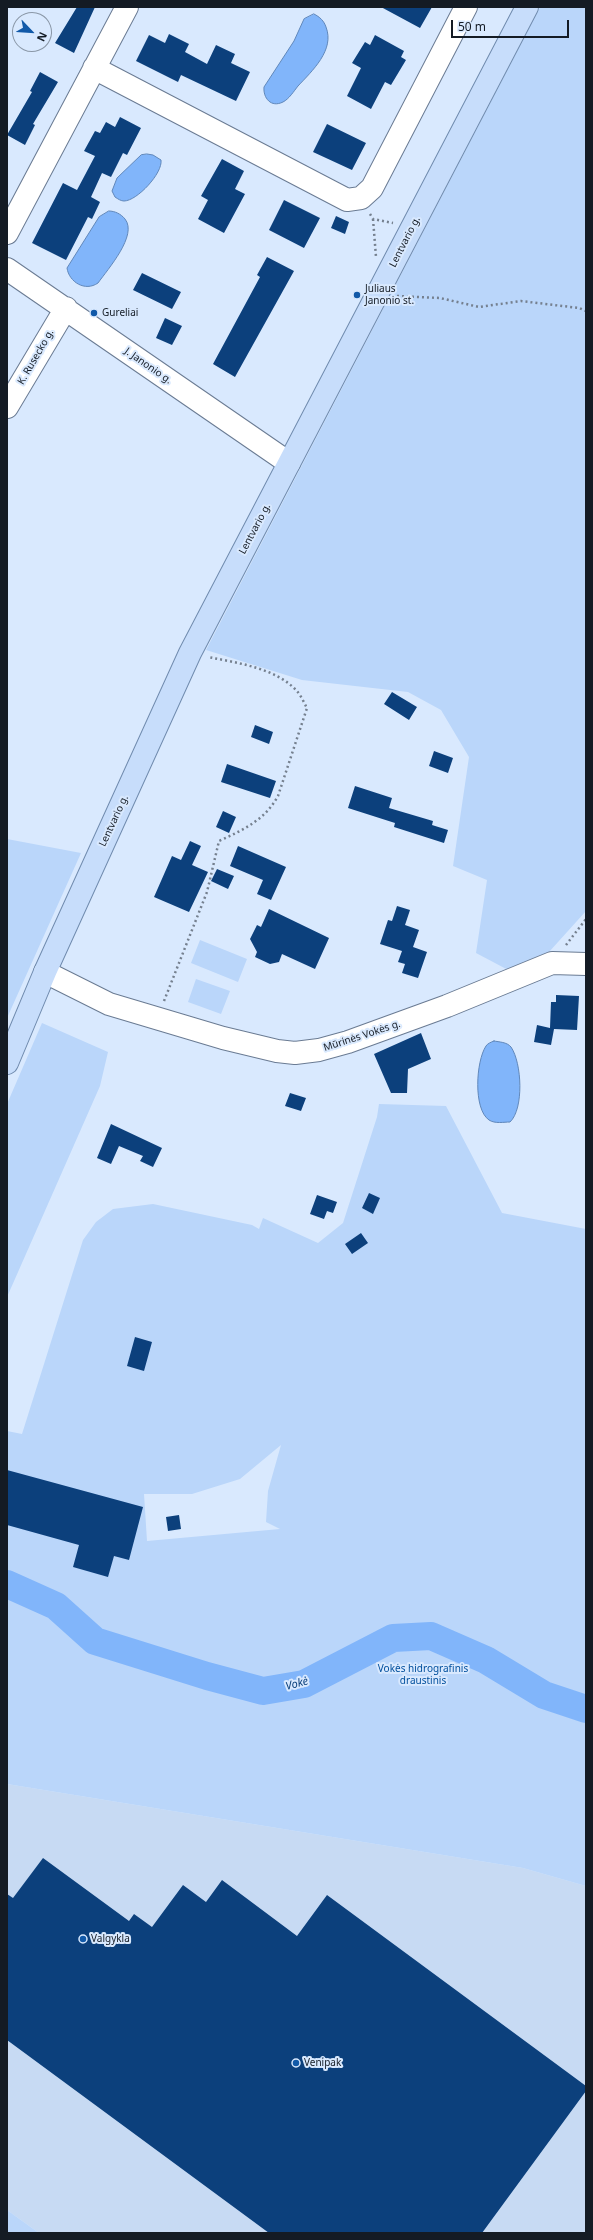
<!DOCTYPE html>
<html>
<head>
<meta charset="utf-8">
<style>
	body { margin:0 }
	#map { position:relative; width:593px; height:2240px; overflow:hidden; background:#d9e9fe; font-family:"Noto Sans",sans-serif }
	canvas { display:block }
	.frame { position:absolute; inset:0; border:8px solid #141b24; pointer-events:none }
	.north { position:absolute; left:12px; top:12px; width:40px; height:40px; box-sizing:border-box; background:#d9e9fe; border:1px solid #8a97a7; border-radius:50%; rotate:115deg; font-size:11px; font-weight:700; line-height:16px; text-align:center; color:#141b24 }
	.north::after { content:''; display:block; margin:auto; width:14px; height:18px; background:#1159a8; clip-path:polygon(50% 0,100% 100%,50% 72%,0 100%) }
	.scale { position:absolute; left:451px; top:20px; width:118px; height:18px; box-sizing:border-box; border:2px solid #141b24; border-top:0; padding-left:5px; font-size:12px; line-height:14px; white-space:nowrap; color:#141b24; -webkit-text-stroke:3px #d9e9fe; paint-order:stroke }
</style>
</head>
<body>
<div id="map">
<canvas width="593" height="2240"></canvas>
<div class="frame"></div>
<div class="north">N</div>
<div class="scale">50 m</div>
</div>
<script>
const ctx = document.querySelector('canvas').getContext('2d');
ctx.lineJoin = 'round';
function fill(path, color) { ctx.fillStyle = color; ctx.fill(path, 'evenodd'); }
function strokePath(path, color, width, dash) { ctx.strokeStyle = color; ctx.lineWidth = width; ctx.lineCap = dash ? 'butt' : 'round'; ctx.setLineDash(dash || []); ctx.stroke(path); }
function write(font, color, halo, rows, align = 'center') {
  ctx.font = font + ' "Noto Sans",sans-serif'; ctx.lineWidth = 4; ctx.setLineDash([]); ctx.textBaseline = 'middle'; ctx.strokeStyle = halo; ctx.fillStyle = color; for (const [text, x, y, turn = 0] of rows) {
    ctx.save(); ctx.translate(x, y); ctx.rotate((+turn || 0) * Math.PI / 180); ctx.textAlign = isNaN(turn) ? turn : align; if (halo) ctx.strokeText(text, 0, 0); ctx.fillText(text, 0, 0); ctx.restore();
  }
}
const built = new Path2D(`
	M7 1784 523 1868 586 1886V2233H39L7 2210Z`);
const green = new Path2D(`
	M540 7H586V911L549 952 512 972 476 953 487 880 453 866 469 757 441 710 408 692 302 680 206 650Z
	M7 839 81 853 7 1018Z
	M200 940 247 959 238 982 191 963Z
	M196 979 230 991 221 1014 188 1002Z
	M42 1023 108 1052 100 1086 7 1297V1104Z
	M379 1104 446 1106 502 1213 586 1229V1886L523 1868 7 1784V1431L22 1434 83 1240 96 1222 113 1209 153 1204 252 1225 259 1229 263 1218 318 1243 343 1223 377 1117ZM281 1445 268 1491 266 1522 280 1529 147 1541 144 1494H192L240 1479Z
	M7 2210 39 2233H7Z`);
const water = new Path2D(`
	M314 14C320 17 324 21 326 27 335 50 312 71 298 86 294 91 289 99 283 102 271 108 263 98 264 87L294 41 304 19Z
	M147 154 153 155 161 160C163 173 137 201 124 201 121 201 118 199 115 197L112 191 117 178 141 155Z
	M109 211C115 211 121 214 125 219 138 235 108 269 98 283 85 292 69 282 67 268L99 217Z
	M494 1041C499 1042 507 1042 511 1047 522 1063 524 1109 510 1122 504 1122 495 1124 489 1120 473 1109 476 1061 486 1046 487 1044 491 1042 494 1041Z`);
const river = new Path2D(`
	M7 1584 56 1606 95 1641 207 1676 263 1691 304 1684 393 1638 431 1636 486 1660 544 1695 586 1709`);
const building = new Path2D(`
	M77 7H95L74 53 55 43Z
	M381 7H432L420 28Z
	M169 34 189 44 185 52 207 64 216 45 235 54 231 63 250 72 236 101 181 75 178 82 136 61 149 35 165 43Z
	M375 35 404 51 401 57 406 60 391 85 385 82 371 109 347 96 361 68 352 63 365 42 370 45Z
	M40 72 58 82 33 124 35 125 25 145 7 135 32 92 30 91Z
	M120 117 141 128 127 155 123 153 111 177 102 173 91 197 100 202 92 219 88 217 66 260 32 243 63 183 77 190 95 156 84 151 95 131 100 133 106 122 115 127Z
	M327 124 366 143 352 170 313 152Z
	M222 159 244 171 235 189 245 194 224 233 198 219 208 200 201 196Z
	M284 200 320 218 304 248 269 230Z
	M336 216 349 222 345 234 331 228Z
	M267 257 294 271 235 377 213 364 260 277 257 275Z
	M142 273 181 292 172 309 133 290Z
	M165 318 182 326 172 345 156 338Z
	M392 692 417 707 409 720 384 704Z
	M255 725 273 732 269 744 251 737Z
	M434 751 453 758 448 773 429 766Z
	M227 764 276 781 270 798 221 782Z
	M355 786 392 798 389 808 433 821 432 825 448 830 444 843 394 827 395 823 348 808Z
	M223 811 236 817 229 833 216 827Z
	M190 841 201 846 192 865 208 872 189 912 154 897 172 856 181 860Z
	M238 846 286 867 271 900 257 894 263 880 230 866Z
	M217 869 234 876 228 889 211 881Z
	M397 906 410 910 405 925 419 930 413 947 427 952 418 978 402 973 405 964 398 962 402 951 380 944 388 920 392 921Z
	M269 909 329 938 315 969 282 954 279 962 270 964 255 957 257 952 250 939 257 925 261 927Z
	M556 995 579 996 577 1030 554 1029 551 1045 534 1042 537 1025 550 1028 551 1002H556Z
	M421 1033 431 1059 408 1069 407 1093H391L374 1054Z
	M290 1093 306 1098 301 1111 285 1106Z
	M111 1124 162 1148 153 1167 140 1161 143 1156 119 1146 111 1164 97 1158Z
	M369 1193 380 1198 373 1214 362 1208Z
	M317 1195 337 1202 333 1213 327 1211 324 1219 310 1214Z
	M361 1233 368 1243 352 1254 345 1244Z
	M135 1337 152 1342 144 1371 127 1366Z
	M7 1470 143 1507 129 1560 114 1556 108 1577 73 1567 79 1545 7 1525Z
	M179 1515 181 1529 168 1531 166 1517Z
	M43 1858 129 1921 134 1914 152 1927 183 1885 206 1902 222 1880 297 1936 327 1895 586 2086V2091L482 2233H269L7 2040V1894L13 1898Z`);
const path = new Path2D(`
	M370 214 373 219 393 223
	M373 219 376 257
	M397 296 440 298 479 307 521 301 579 308 586 311
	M566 945 586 919
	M164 1001 207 892 219 841C243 830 265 820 278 796L307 708C304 703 301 695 296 690 275 668 238 663 208 657`);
const minor = new Path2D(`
	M94 68 347 200 361 198 372 188 466 7
	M7 233 127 7
	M7 269 289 463
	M7 407 66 308
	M45 972 109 1004 223 1038 277 1051 295 1053 319 1050 348 1042 447 1006 552 963 586 964`);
const major = new Path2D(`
	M7 1063 45 972 190 653 527 7`);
const markers = [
	[357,295,4,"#1159a8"],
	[94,313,4,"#1159a8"],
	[83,1939,4,"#1159a8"],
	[296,2063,4,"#1159a8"]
];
const streetNames = [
	["Lentvario g.",405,242,-63],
	["K. Rusecko g.",36,357,-60],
	["J. Janonio g.",148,366,35],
	["Lentvario g.",255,529,-62],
	["Lentvario g.",114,821,-65],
	["Mūrinės Vokės g.",362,1036,-18]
];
const poiNames = [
	["Juliaus",365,289],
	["Janonio st.",365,301],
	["Gureliai",102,313],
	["Valgykla",91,1939],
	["Venipak",304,2063]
];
const parkNames = [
	["Vokės hidrografinis",423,1669],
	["draustinis",423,1681]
];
const waterNames = [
	["Vokė",297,1684,-15]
];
fill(built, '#c7daf3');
fill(green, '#bad6fa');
fill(water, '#81b5fa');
strokePath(water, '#6087ba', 1);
strokePath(river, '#81b5fa', 28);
fill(building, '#0c407c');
strokePath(minor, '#6a7b93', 24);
strokePath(major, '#708bae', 24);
strokePath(path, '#75808f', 2.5, [2, 3]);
strokePath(minor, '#fff', 22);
strokePath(major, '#c7ddfb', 22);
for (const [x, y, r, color] of markers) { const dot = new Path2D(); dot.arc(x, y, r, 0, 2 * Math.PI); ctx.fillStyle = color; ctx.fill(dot); strokePath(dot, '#d9e9fe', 1.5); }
write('10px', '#141b24', '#d9e9fe', streetNames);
write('10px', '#141b24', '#d9e9fe', poiNames, 'left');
write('10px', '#014f9d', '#d9e9fe', parkNames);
write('italic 11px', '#093f7b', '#d9e9fe', waterNames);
</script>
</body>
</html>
